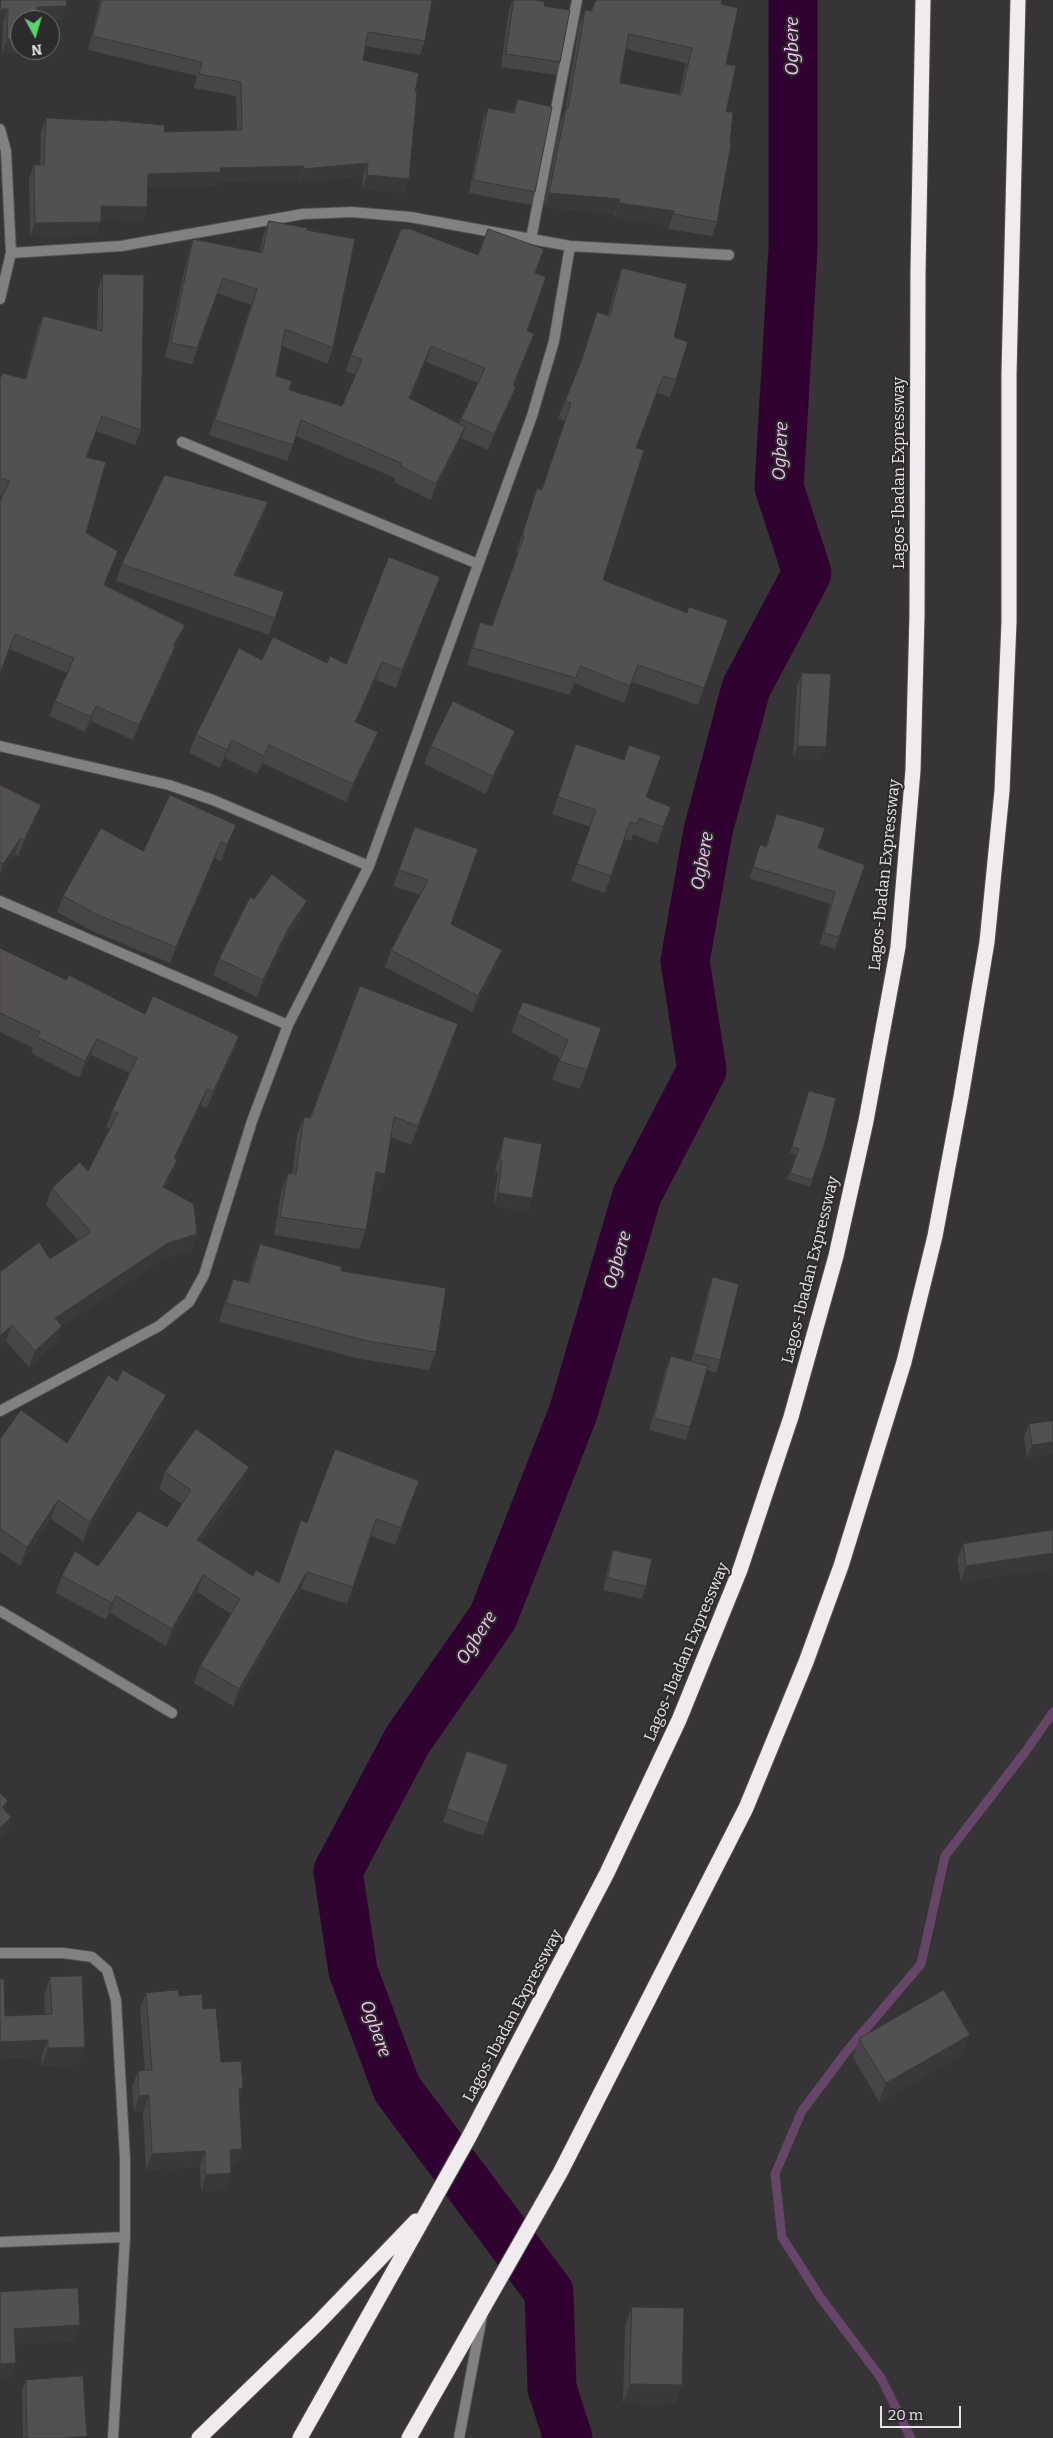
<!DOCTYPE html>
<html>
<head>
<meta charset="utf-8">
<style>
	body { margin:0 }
	#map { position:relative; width:1053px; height:2438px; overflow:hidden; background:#363436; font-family:Bitter,serif }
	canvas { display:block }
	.north { position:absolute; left:10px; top:10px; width:50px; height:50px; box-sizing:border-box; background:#2c2a2c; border:1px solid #767476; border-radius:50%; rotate:174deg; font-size:14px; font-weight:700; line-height:20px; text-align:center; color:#e6e4e6 }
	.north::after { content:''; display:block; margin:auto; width:18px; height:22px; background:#58d56f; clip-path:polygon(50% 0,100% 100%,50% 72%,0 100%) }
	.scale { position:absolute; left:880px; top:2406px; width:81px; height:22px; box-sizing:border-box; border:2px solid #e6e4e6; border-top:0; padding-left:6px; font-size:15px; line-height:18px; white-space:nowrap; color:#e6e4e6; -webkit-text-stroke:4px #2c2a2c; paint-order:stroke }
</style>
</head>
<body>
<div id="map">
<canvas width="1053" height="2438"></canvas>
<div class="north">N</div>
<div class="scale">20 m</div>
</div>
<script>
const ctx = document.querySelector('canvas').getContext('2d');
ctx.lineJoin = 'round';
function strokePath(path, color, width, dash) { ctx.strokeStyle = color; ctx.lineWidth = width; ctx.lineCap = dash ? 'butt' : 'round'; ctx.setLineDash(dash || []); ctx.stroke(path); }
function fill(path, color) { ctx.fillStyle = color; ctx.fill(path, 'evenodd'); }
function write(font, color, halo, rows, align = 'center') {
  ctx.font = font + ' Bitter,serif'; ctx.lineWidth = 4; ctx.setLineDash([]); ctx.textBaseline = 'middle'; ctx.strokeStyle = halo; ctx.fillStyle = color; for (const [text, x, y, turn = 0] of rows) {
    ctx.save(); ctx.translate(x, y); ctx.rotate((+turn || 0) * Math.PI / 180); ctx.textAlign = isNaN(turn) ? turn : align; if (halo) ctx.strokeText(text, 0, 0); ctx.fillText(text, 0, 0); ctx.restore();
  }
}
const stream = new Path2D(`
	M911 2438 881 2378 820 2297 782 2237 775 2174 802 2111 847 2051 921 1964 945 1856 1026 1751 1053 1712`);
const river = new Path2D(`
	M568 2438 552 2388 549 2292 397 2089 353 1971 338 1871 407 1741 493 1617 573 1413 637 1195 702 1070 685 961 708 831 746 688 807 573 779 487 793 249V0`);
const street = new Path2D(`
	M0 129 6 151 11 253 0 299
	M531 239 577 0
	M11 253 121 246 303 214 352 212 410 217 570 246 729 255
	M182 442 478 564
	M0 746 169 785 213 800 369 866
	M0 901 288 1025
	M0 1411 159 1326 189 1302 204 1275 252 1121 288 1025 369 866 532 416 554 341 570 246
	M0 1611 172 1713
	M0 1953H63L92 1957 107 1970 116 2000 125 2159V2237L113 2438
	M0 2242 125 2237
	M459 2438 482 2316`);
const highway = new Path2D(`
	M199 2438 318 2323 416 2221
	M300 2438 469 2137 607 1873 679 1720 740 1570 791 1417 836 1256 866 1121 898 947 913 770 917 615 918 272 923 0
	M409 2438 560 2173 746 1808 806 1662 841 1566 904 1362 935 1236 961 1097 987 942 1002 791 1009 622V374L1018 0`);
const wall = new Path2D(`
	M0 0H66L62 20H20V50H32L31 53H2L3 23H0Z
	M100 0H432L425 41 420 55 365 46 363 60 415 92 404 193 362 189 363 176 299 182V180L217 182 216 186 147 187V207L142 221 101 219 96 235 30 236 29 179 34 165H40L41 132 46 118 108 121 109 120 164 132 237 130 236 96 194 88 197 76 88 50Z
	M513 0H535L544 6 560 62 556 75 501 67 509 9Z
	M721 4 726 64V112L717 222 712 236 668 229 669 226 614 218V214L544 207 560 123 565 110 579 25 585 10 591 11ZM626 49 686 63 679 94 620 83Z
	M518 99 535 192 531 205 469 193 483 120 488 108 513 112Z
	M269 221 307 230 333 348 327 364 282 346 276 376 289 390 342 406 356 375 346 371 351 355 478 255 535 273 527 331 534 334 514 386 516 387 510 402 488 450 461 438 431 500 394 482 395 478 296 436 287 461 209 435 251 305 217 293 192 364 165 358 188 254 193 239 260 253 263 236ZM426 362 478 383 459 423 410 399Z
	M622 268 674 337 676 380 670 397 657 393 636 448 603 580 687 613 728 620 698 705 632 682 624 703 574 683 570 695 467 665 474 639 480 622 492 626 518 553H516L531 506 537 488 541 490 565 421 558 418 578 369 597 312 608 316 616 285Z
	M103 274 141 430 135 445 96 431 87 457 86 533 118 551 104 585 180 640 174 650 170 662 133 740 91 721 85 732 49 716 55 701 67 673 9 649 3 496 0 495V377L2 373 25 379 37 331 43 316 97 329 98 289Z
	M268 502 262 519 236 575 284 592 269 635 116 581 122 564Z
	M433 595 396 688 376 680 356 722 378 732 371 750 346 802 262 763 257 774 225 758 220 768 189 753 196 735 262 660 327 663 346 664Z
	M802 673 822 760 793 758 797 686Z
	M515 731 508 749 486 794 424 764 431 746Z
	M576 744 624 760 646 797 665 823 657 844 633 834 631 841 624 839 605 893 571 881 590 827 552 814Z
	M0 785 41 805 35 821 18 856 15 854 0 876Z
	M777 814 818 848 865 865 835 949 820 944 830 904 749 878 760 845 766 847Z
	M415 827 451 924 496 966 472 1012 385 967 391 950 420 895 393 886Z
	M230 841 221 861 215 858 170 963 92 931 57 912 63 896 143 851Z
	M301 917 282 945 257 997 213 975 219 959Z
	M0 948 66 980 145 1014 239 1036 233 1052 207 1108 201 1105 175 1159 177 1160 172 1176 165 1188 197 1234 191 1251 162 1259 62 1326 56 1342 29 1367 6 1341 0 1272 50 1259 78 1240 46 1205 52 1188 88 1171 110 1129 106 1127 112 1111 130 1073 91 1055 79 1078 31 1053 33 1048 0 1032Z
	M518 1014 601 1028 580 1089 552 1080 560 1058 511 1032Z
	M452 1043 411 1145 391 1137 385 1174 379 1192 373 1191 366 1230 359 1249 274 1235 281 1192 288 1173 292 1174 297 1135 304 1117 310 1118Z
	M807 1098 824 1146 810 1187 787 1179 797 1155 790 1153Z
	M504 1137 528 1211 493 1206 498 1172H495L500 1150Z
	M260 1244 341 1271 436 1352 429 1370 360 1359 219 1322 226 1298 233 1279 248 1283 253 1263Z
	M713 1277 720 1360 716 1373 706 1370 690 1427 686 1440 649 1430 666 1368 671 1356 691 1361 708 1290Z
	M159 1414 83 1541 51 1519 20 1566 0 1552V1439L67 1443Z
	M1053 1421 1027 1458 1024 1437 1029 1424Z
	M165 1472 243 1484 201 1542 253 1576 279 1583 301 1520 307 1523 419 1481 395 1545 371 1536 347 1604 301 1589 233 1706 194 1683 200 1666 231 1614 197 1592 166 1646 110 1613 106 1620 56 1593 62 1576 98 1566 167 1527 182 1504 159 1489Z
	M1053 1530V1568L961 1582 957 1560 963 1544Z
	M613 1550 646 1586 642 1599 603 1590 609 1563Z
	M467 1751 508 1765 483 1836 443 1822Z
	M50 1977 85 2047 78 2064 42 2066 41 2057 5 2016 45 2015 44 1995Z
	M146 1993 179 1996 203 2009 221 2062 243 2088 239 2099 242 2149 236 2165 230 2166 231 2173 225 2190 201 2191 200 2167 146 2170 143 2112H134L132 2087 138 2071H145L140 2009Z
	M859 2039 963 2054 879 2102 853 2057Z
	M632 2307 675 2404 623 2403 625 2325Z
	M26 2380 86 2438H23L22 2390Z`);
const shadedWall = new Path2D(`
	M67 6 62 20H32L37 7Z
	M1 9H8L3 23H0V12Z
	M7 39H20V50H32L31 53H2Z
	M368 163 363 176 299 182 304 169Z
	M304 166 299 180 217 182 216 186 143 188 148 174 220 168Z
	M367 175 409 179 404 193 362 189Z
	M549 193 620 199 614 214 544 207Z
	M619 203 674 211 669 226 614 218Z
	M101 206 147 207 142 221 96 219Z
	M101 222 96 235 30 236 35 223Z
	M534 334 529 350 507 401 513 385Z
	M431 346 426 362 403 414 409 398Z
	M516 387 510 402 488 450 494 434Z
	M465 427 460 442 431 500 436 484Z
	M268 502 262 519 228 591 234 575Z
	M440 577 433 595 396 688 402 670Z
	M185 625 180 640 174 650 170 662 133 740 139 725 173 646Z
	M382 662 376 680 348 740 355 722Z
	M638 665 632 682 624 703 630 686Z
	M96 706 91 721 85 732 91 717Z
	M515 731 508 749 486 794 493 776Z
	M378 732 371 750 346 802 353 784Z
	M232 740 225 758 220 768 227 750Z
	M798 746 826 747 822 760 793 758Z
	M41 805 35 821 18 856 24 840Z
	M236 825 230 841 221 861 227 845Z
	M21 838 15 854 0 876V873L3 864Z
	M221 842 215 858 170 963 176 947Z
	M307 901 301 917 282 945 257 997 263 980 288 929Z
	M502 950 496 966 472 1012 478 996Z
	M458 1024 452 1043 411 1145 418 1126Z
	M239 1036 233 1052 207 1108 213 1092Z
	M97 1039 91 1055 79 1078 85 1061Z
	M207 1089 201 1105 168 1174 174 1158Z
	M177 1160 172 1176 157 1203 163 1187Z
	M376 1172 385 1174 379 1192 369 1191Z
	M498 1193 532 1198 528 1211 493 1206Z
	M197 1234 191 1251 162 1259 50 1334 55 1318 168 1243Z
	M12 1325 6 1341 0 1347V1336Z
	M62 1326 56 1342 29 1367 35 1351Z
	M166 1395 159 1414 83 1541 90 1522Z
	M1053 1442V1454L1027 1458 1032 1445Z
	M249 1467 243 1484 191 1556 197 1540Z
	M58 1500 51 1519 20 1566 27 1547Z
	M1053 1553V1568L961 1582 966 1566Z
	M307 1572 301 1589 233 1706 239 1689Z
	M203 1575 197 1592 166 1646 172 1629Z
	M116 1596 110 1613 106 1620 112 1603Z
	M8 1801 2 1816V1807Z
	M11 1817 6 1833 0 1838V1828Z
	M970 2035 963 2054 879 2102 886 2083Z
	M48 2040 41 2057 0 2059V2042Z
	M85 2047 78 2064 42 2066 48 2048Z
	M243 2088 237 2105 239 2089Z
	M149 2095 143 2112H134L139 2096Z
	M242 2149 236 2165 224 2166 230 2150Z
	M205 2151 200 2167 146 2170 152 2154Z
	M231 2173 225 2190 201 2191 206 2175Z
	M80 2325 74 2342 8 2345 14 2329Z
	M16 2363 9 2380H0V2364Z
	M630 2384 682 2385 675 2404 623 2403Z
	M87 2436 86 2438H63Z`);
const building = new Path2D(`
	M1 0H66L67 6 37 7 36 20H20V39H7L8 9H1Z
	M102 0H432L425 41 368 32 363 60 419 73 415 92H417L409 179 367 175 368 163 304 169V166L220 168 221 172 148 174 147 207 101 206V222L35 223 34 165H44L46 118 109 121V120L165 125 164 132 242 130 241 82 199 74 202 62 93 36Z
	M514 0H535L545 2 544 6 570 10 560 62 506 54Z
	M596 0H722L721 4 738 8 726 64 736 66 726 112H733L730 143 731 144 717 222 674 214V211L619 203 620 199 549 193 566 108H568L585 10 591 11ZM629 34 692 48 681 95 620 83Z
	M518 99 552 107 535 192 473 180 488 108 514 113Z
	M269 221 308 228 307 230 355 239 333 348 285 329 276 376 292 381 289 390 342 406 362 360 351 355 401 229H410L478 255 488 229 544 249 535 273 546 277 527 331 534 334 513 385 516 387 494 434 461 419 485 368 431 346 409 398 465 427 436 484 400 466 401 463 301 420 293 445 215 420 257 289 223 278 197 348 171 343 193 239 262 253Z
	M622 268 687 284 674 337 688 342 676 380 663 376 636 448 644 450 603 580 687 613 689 607 728 620 704 688 638 665 630 686 580 666 576 678 473 648 480 622 492 626 524 536H522L537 488 542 490 571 403 565 401 581 362 597 312 610 316Z
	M103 274 144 275 141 430 102 416 86 457 106 462 86 533 118 551 104 585 185 625 173 646 175 647 139 725 96 706 91 717 55 701 74 658 15 634 0 673V501L10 481 0 478V379L2 373 26 379 43 316 102 331Z
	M165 475 268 502 234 575 284 592 275 618 122 564Z
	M389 557 440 577 402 670 382 662 355 722 378 732 353 784 269 745 264 756 232 740 227 750 196 735 239 648 262 660 273 637 327 663 330 656 346 664Z
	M802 673 831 674 826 747 798 746Z
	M453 701 515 731 493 776 431 746Z
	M576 744 624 760 629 745 661 756 646 797 671 807 663 827 639 818 637 824 630 822 611 876 577 864 596 810 558 797Z
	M0 785 41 805 24 840 21 838 3 864 0 862Z
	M170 795 236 825 227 845 221 842 176 947 98 915 63 896 101 828 143 851Z
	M777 814 825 828 818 848 865 865 839 937 824 933 835 892 753 867 760 845 766 847Z
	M415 827 478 849 451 924 502 950 478 996 391 950 428 880 399 870Z
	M272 874 307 901 288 929 263 980 219 959 250 897 254 899Z
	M0 948 66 980 69 975 145 1014 153 996 239 1036 213 1092 207 1089 174 1158 177 1160 163 1187 194 1204 197 1234 168 1243 55 1318 62 1326 35 1351 12 1325 0 1336V1272L39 1242 50 1259 91 1232 52 1188 80 1162 88 1171 118 1113 112 1111 137 1058 97 1039 85 1061 37 1037 40 1032 0 1013Z
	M360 986 458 1024 418 1126 394 1117 385 1174 376 1172 366 1230 280 1217 288 1173 296 1174 304 1117 310 1118Z
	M523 1002 601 1028 587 1070 559 1061 568 1040 518 1014Z
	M809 1091 836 1098 824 1146 812 1180 790 1173 799 1149 792 1147Z
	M504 1137 542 1144 532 1198 498 1193 502 1160 500 1159Z
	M260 1244 342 1267 341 1271 446 1288 436 1352 367 1341 226 1303 233 1279 249 1283Z
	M713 1277 739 1284 720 1360 694 1354Z
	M671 1356 708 1366 690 1427 654 1418Z
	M123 1370 166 1395 90 1522 58 1500 27 1547 0 1529V1439L21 1410 67 1443 108 1375 117 1381Z
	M1053 1421V1442L1032 1445 1029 1424Z
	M196 1429 249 1467 197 1540 253 1576 256 1570 279 1583 301 1520 307 1523 335 1449 419 1481 401 1528 376 1519 353 1587 307 1572 239 1689 200 1666 240 1599 203 1575 172 1629 116 1596 112 1603 62 1576 75 1551 98 1566 138 1511 167 1527 191 1490 165 1472Z
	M1053 1530V1553L966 1566 963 1544Z
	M613 1550 652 1559 646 1586 608 1578Z
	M467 1751 508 1765 488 1823 447 1809Z
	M0 1793 8 1801 2 1807 11 1817 0 1828Z
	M82 1976 85 2047 48 2048V2040L0 2042V1979H4L5 2016 52 2014 50 1977Z
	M178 1990 179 1996 202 1994 203 2009 216 2008 221 2062 241 2061 243 2088 239 2089 242 2149 230 2150 231 2173 206 2175 205 2151 152 2154 149 2095 139 2096 138 2071 152 2070 146 1993Z
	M944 1990 970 2035 886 2083 859 2039Z
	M78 2288 80 2325 14 2329 16 2363 0 2364V2292Z
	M632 2307 684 2308 682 2385 630 2384Z
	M83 2376 87 2436 63 2438H27L26 2380Z`);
const streetNames = [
	["Lagos-Ibadan Expressway",900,473,-90],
	["Lagos-Ibadan Expressway",885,875,-84],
	["Lagos-Ibadan Expressway",811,1270,-76],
	["Lagos-Ibadan Expressway",687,1652,-67],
	["Lagos-Ibadan Expressway",513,2016,-62]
];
const waterNames = [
	["Ogbere",793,46,-90],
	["Ogbere",781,451,-87],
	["Ogbere",703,861,-80],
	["Ogbere",618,1260,-74],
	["Ogbere",477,1638,-57],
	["Ogbere",375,2029,70]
];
strokePath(stream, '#664667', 9);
strokePath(river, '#2f0230', 49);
strokePath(street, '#525052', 12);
strokePath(highway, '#525052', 17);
strokePath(street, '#828182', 10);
strokePath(highway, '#efebef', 15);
fill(wall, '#474547');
fill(shadedWall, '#3a383a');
fill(building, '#535053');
strokePath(building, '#3a383a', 1);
write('16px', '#e6e4e6', '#2c2a2c', streetNames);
write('italic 18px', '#f8c3f7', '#2c2a2c', waterNames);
</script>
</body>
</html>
